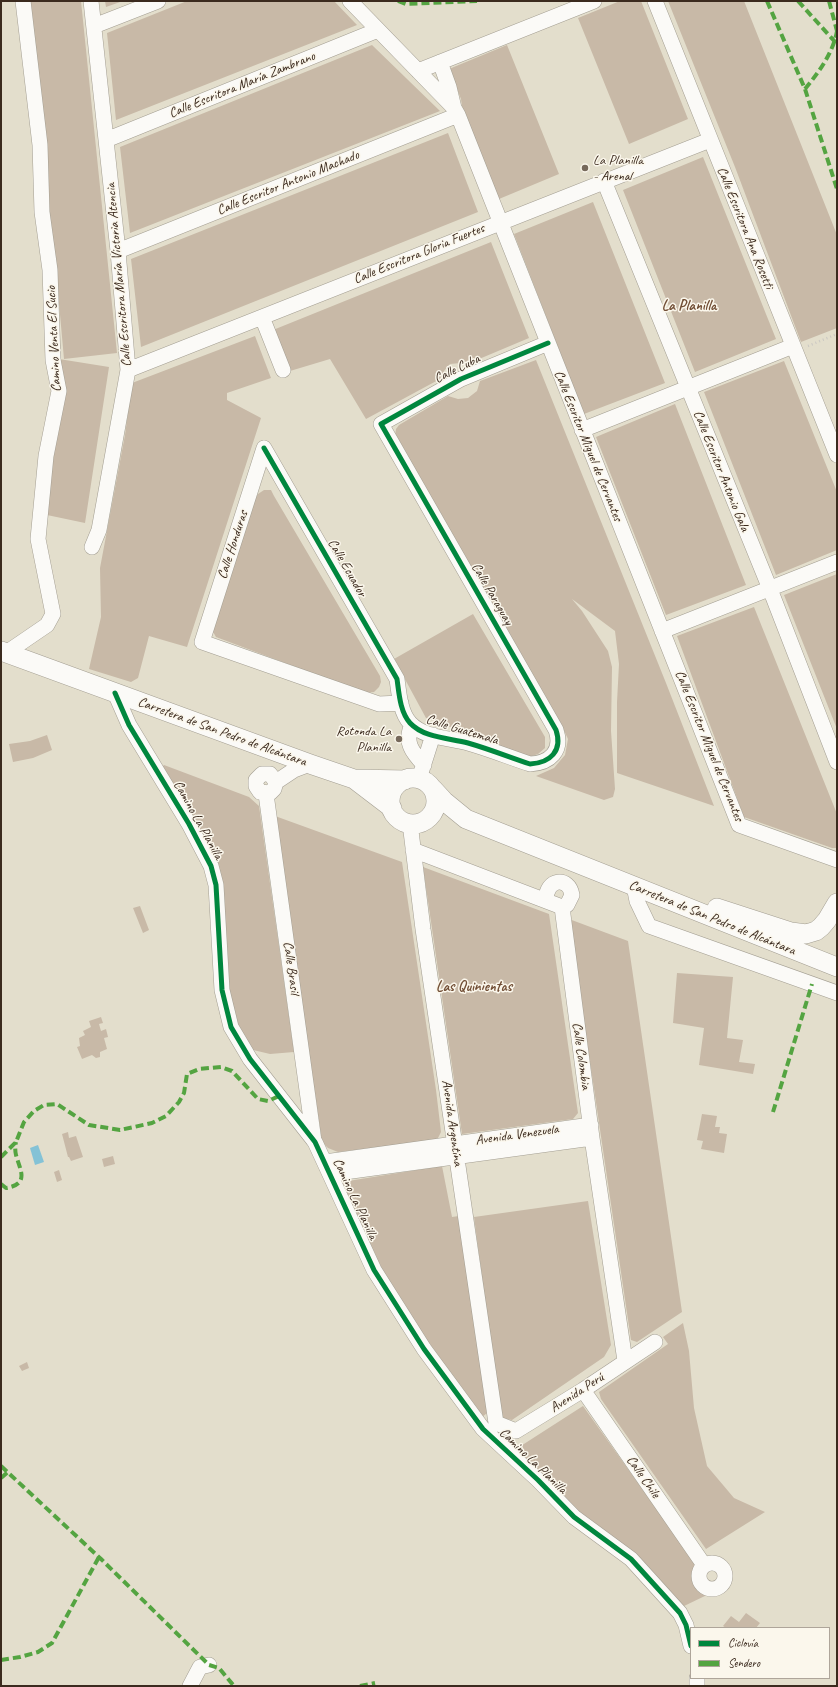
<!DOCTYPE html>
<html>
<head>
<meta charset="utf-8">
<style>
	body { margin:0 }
	#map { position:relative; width:838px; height:1687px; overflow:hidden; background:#e3decc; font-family:Caveat,sans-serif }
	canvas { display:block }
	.frame { position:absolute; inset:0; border:2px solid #3b2a1e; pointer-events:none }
	.legend { position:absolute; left:690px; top:1627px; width:140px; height:52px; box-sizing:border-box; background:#fbf7ec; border:1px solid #aea59a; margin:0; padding:5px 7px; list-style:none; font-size:12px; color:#3b2a1e }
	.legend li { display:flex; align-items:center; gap:8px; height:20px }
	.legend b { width:20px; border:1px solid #aea59a }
</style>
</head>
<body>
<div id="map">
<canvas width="838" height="1687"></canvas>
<div class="frame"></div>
<ul class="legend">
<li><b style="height:5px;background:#00873e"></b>Ciclovía</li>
<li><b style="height:5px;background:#54a441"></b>Sendero</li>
</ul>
</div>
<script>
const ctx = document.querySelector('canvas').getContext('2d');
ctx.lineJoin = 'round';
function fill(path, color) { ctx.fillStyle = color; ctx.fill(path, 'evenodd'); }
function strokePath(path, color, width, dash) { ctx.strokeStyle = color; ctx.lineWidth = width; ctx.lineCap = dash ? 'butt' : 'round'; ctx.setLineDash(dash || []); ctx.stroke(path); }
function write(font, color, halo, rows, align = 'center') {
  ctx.font = font + ' Caveat,sans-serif'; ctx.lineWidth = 3; ctx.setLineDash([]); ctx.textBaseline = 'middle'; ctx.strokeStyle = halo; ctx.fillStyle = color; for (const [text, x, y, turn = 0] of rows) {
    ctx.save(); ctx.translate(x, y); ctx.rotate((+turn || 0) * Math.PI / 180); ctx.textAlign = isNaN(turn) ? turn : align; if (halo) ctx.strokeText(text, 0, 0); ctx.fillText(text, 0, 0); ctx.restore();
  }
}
const water = new Path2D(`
	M38 1145 44 1162 35 1165 30 1148Z`);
const building = new Path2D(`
	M29 1H81L117 353 64 359 56 270 46 194 48 158Z
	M105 1H123L106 7Z
	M187 1H334L357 25 116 120 107 33Z
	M620 1H641L688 119 629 144 578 18Z
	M668 1H744L837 235V328L801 342 735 167Z
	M372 45 440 111 130 233 120 147Z
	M507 45 559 174 499 199 462 106 461 99 449 69Z
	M448 133 478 212 141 347 131 259Z
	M703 157 776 339 695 372 623 190Z
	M593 202 665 383 584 414 514 234Z
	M491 242 529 338 472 362 450 364 444 371 440 379 366 419 330 359 290 371 273 330Z
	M255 336 271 378 227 393V400L261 418 187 647 149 636 138 678 131 682 89 669 101 617 100 568 125 435 132 383Z
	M59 359 109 367 85 523 47 515Z
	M536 360 666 683 714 806 617 773V702L619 664 615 631 572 599 582 611 608 651 612 667 611 731 615 789 613 797 604 800 536 776 554 768 565 755 568 739 561 724 395 436 396 429 399 425 448 396 458 399 468 398 477 391 480 381Z
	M784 361 837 492V550L776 575 704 392Z
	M675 404 746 585 666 615 596 437Z
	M264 490H271L274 496 380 676 381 682 379 687 374 692 365 693 216 637 212 630 254 501 258 494Z
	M837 574V729L784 595Z
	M754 607 837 814V848H832L744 817 677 636Z
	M473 614 545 737V748L538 754 529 757 426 718 394 659Z
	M47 735 52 750 33 758 13 762 9 744 30 741Z
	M164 765 249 797 259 806 294 1052 270 1054 249 1049 232 1026 220 897 160 769Z
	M275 816 402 862 436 1090 441 1132 437 1140 338 1152 328 1148 322 1142Z
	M423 867 549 914 578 1113 573 1119 462 1134Z
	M140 906 149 930 143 933 133 908Z
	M569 919 628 941 682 1312 637 1342 631 1340Z
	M677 973 733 977 727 1038 743 1040 739 1062 755 1064 753 1074 699 1065 704 1028 673 1023Z
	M101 1017 103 1023 99 1024 101 1031 106 1029 108 1037 104 1038 107 1049 100 1052V1057L96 1058 92 1055 82 1059 77 1047 80 1046 79 1038 85 1035 83 1031 91 1027 89 1021Z
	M702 1114 717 1116 715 1127H720L719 1133 727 1134 724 1153 701 1149 703 1141 697 1140Z
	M68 1132 69 1138 76 1136 83 1157 71 1161 69 1157H68L62 1134Z
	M113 1156 115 1164 104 1167 102 1159Z
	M442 1166 452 1217 459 1216 487 1413 481 1418 381 1273 342 1182Z
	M59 1170 62 1180 57 1182 54 1172Z
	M588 1201 611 1345 604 1357 512 1420 501 1418 474 1217Z
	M683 1323 689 1351 694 1408 707 1466 734 1498 765 1512 706 1549 601 1399 599 1392 668 1344 663 1337Z
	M27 1362 29 1368 22 1371 19 1366Z
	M583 1406 695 1563 692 1581 698 1589 709 1594 682 1607 576 1511 513 1451Z
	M746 1613 760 1623 756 1628H726L723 1626 731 1616 739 1622Z`);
const path = new Path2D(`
	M808 346 837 334`);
const minor = new Path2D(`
	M91 1 118 251 128 370 99 530 92 547
	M350 1 454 108 458 115 739 825 837 860
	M655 1 837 455
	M94 26 158 1
	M440 62 449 87 454 108
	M418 71 594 1
	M106 140 378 30
	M604 181 770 589 837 762
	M118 251 458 115
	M262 317 283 370
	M128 370 710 140
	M582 430 793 346
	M264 448 397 679C399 693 400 712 410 723 424 738 449 738 468 743 489 749 509 757 530 764 550 763 563 751 556 730L381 424 461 379 548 343
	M264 448 202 642 379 704 401 703
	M662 631 837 562
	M6 653 47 625 53 614 38 539 46 456 59 391 53 360 50 270 42 212 40 145 23 1
	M115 693 129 725 189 824 211 866 216 885 222 990 231 1027 250 1059 315 1142 374 1270 424 1349 483 1429 538 1480 574 1517 631 1559 680 1613 686 1625 691 1646
	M412 725C404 742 412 752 424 765
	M419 779 433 735
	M276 782 270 774H262L256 780V786L260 792 270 793 274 789 276 782 294 770 310 764
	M266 794 314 1141
	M410 823 423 929 496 1423
	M413 850 562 907
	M634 886 637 901 649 926 837 993
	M546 900C546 878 569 876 572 895L567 905 562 907
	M562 907 592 1138 625 1361
	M325 1162 591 1125
	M330 1174 592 1138
	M583 1390 704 1565
	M496 1423 516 1431 583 1390 655 1342
	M699 1576a13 13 0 1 1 26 0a13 13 0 1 1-26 0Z
	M190 1686 200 1667 209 1665
	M697 1686V1678`);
const major = new Path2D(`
	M1 651 310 764 354 779 405 780
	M390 801a23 23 0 1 1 46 0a23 23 0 1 1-46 0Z
	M354 779 392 808
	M433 789 444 801 466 819 837 967
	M717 908 791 932 806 934 816 931 821 927 827 920 837 903`);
const quiet = new Path2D(`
	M398 1 406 4 477 1
	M767 1 805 89 837 189
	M798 1 837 44
	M829 1 837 31
	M805 89C819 72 833 53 837 31
	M773 1112 812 984
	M1 1157 16 1142 24 1122 34 1111 44 1105 57 1104 89 1125 120 1130 152 1123 166 1116 179 1102 184 1093 187 1074 199 1069 221 1067 232 1071 258 1099 268 1101 279 1096
	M1 1184 6 1188C30 1184 20 1170 16 1155 15 1151 15 1146 16 1142
	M1 1466 101 1559 209 1665 219 1668 234 1686
	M1 1478 8 1472
	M1 1660 20 1657 38 1652 52 1643 99 1557
	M360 1686 375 1683`);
const cycleway = new Path2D(`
	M264 448 397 679C399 693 400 712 410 723 424 738 449 738 468 743 489 749 509 757 530 764 550 763 563 751 556 730L381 424 461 379 548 343
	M115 693 129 725 189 824 211 866 216 885 222 990 231 1027 250 1059 315 1142 374 1270 424 1349 483 1429 538 1480 574 1517 631 1559 680 1613 686 1625 691 1646`);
const markers = [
	[585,168,4,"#76695b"],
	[399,739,4,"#76695b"]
];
const streetNames = [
	["Calle Escritora María Zambrano",242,85,-22],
	["Calle Escritor Antonio Machado",288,183,-22],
	["Calle Escritora Ana Rosetti",745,228,68],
	["Calle Escritora Gloria Fuertes",419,254,-22],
	["Calle Escritora María Victoria Atencia",119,275,-95],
	["Camino Venta El Sucio",54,339,-93],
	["Calle Cuba",457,369,-26],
	["Calle Escritor Miguel de Cervantes",588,446,68],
	["Calle Escritor Antonio Gala",721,471,68],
	["Calle Honduras",233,545,-72],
	["Calle Ecuador",347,568,60],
	["Calle Paraguay",492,594,60],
	["Calle Guatemala",462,730,17],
	["Carretera de San Pedro de Alcántara",222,732,20],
	["Calle Escritor Miguel de Cervantes",709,746,68],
	["Camino La Planilla",198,820,61],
	["Carretera de San Pedro de Alcántara",712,918,22],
	["Calle Brasil",291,968,82],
	["Calle Colombia",581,1056,82],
	["Avenida Argentína",452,1123,82],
	["Avenida Venezuela",517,1135,-8],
	["Camino La Planilla",355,1199,65],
	["Avenida Perú",577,1393,-33],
	["Camino La Planilla",533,1461,44],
	["Calle Chile",643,1477,55]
];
const poiNames = [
	["La Planilla",593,160],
	["- Arenal",593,176],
	["Rotonda La",391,731,"right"],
	["Planilla",391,747,"right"]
];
const neighbourhoodNames = [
	["La Planilla",689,306],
	["Las Quinientas",474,987]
];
fill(water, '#84c2d6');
fill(building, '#c8b9a7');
strokePath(minor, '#a39e92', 16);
strokePath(major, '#a39e92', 20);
strokePath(path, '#cac7c2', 2.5, [1, 3]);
strokePath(minor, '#fbfaf7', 15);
strokePath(major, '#fbfaf7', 19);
strokePath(quiet, '#54a441', 4, [8, 4]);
strokePath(cycleway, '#00873e', 5);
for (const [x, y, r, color] of markers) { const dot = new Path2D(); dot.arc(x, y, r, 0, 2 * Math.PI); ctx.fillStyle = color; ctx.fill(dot); strokePath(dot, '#fbf7ec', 1.5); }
write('14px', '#3b2a1e', '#fbf7ec', streetNames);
write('14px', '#3b2a1e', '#fbf7ec', poiNames, 'left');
write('bold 15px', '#724f36', '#fbf7ec', neighbourhoodNames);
</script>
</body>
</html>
